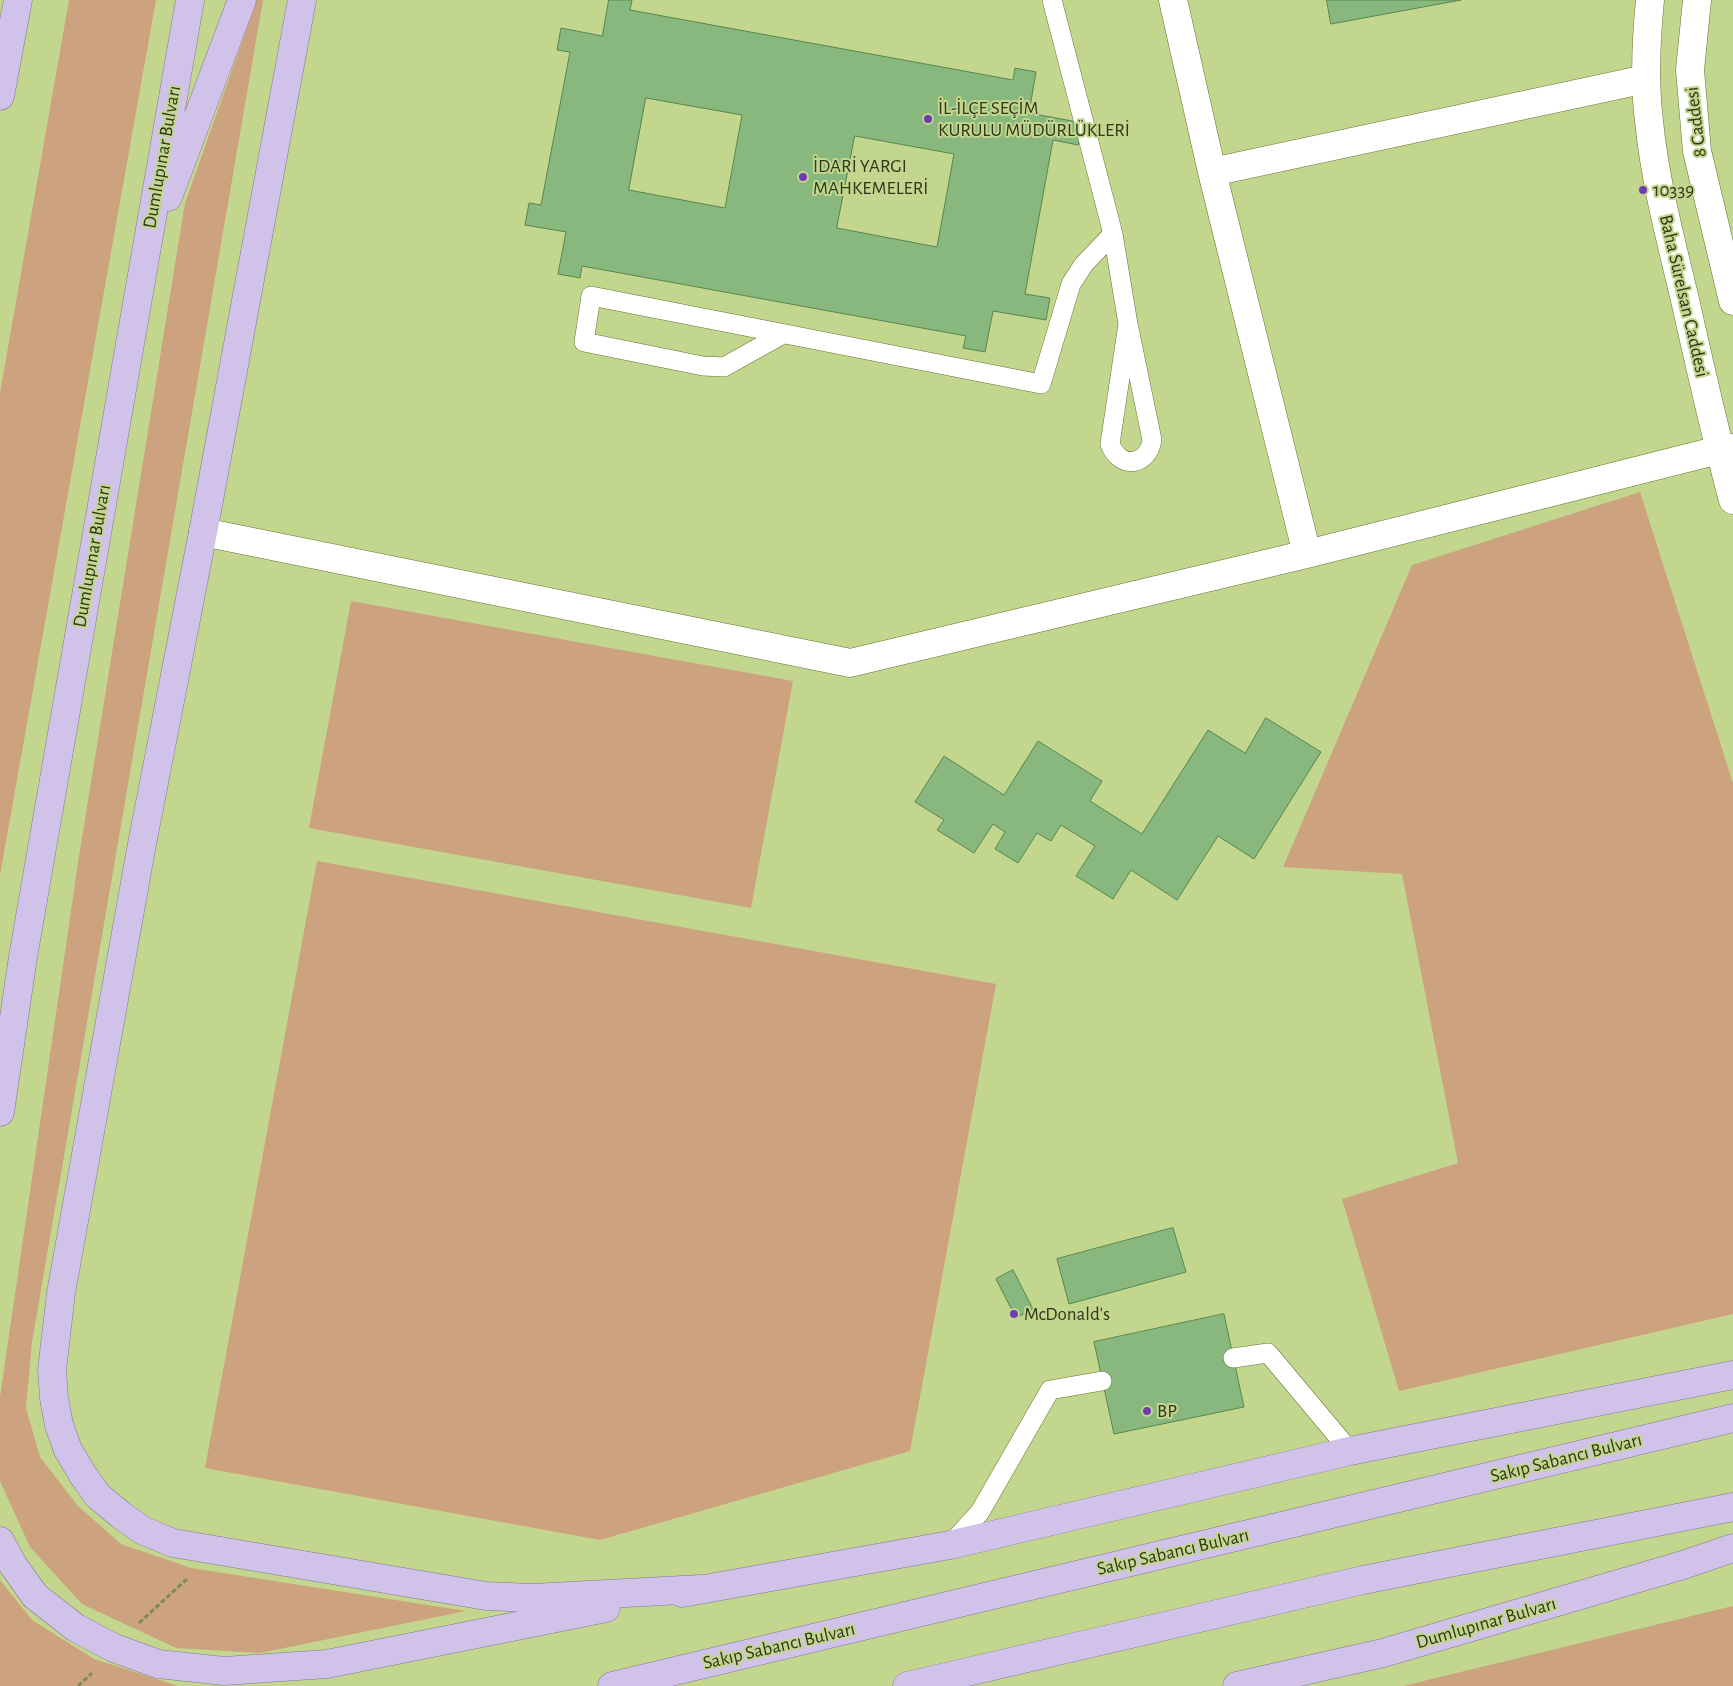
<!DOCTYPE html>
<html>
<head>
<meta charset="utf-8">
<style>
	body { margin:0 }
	canvas { display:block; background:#c3d68e }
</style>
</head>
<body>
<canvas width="1733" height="1686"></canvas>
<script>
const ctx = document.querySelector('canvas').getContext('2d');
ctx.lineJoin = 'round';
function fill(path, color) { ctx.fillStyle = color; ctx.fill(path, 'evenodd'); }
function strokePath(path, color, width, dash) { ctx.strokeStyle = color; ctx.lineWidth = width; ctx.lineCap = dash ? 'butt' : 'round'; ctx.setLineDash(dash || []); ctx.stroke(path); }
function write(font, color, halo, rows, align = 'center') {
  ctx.font = font + ' "Alegreya Sans",sans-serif'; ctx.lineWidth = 4; ctx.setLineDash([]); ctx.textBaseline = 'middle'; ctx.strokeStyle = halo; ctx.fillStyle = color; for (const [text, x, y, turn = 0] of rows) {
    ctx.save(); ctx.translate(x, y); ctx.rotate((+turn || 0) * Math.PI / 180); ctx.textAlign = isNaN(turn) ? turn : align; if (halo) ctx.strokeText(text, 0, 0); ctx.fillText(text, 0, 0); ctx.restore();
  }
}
const green = new Path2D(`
	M69 0H156L0 875V393Z
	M257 0H263L32 1342 26 1408 40 1457 78 1506 121 1544 191 1568 466 1611 260 1653 176 1648 82 1604 30 1547 0 1481V1397L79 856 185 203Z
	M1640 492 1733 783V1314L1399 1391 1342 1199 1458 1163 1402 874 1283 867 1412 565Z
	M351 601 793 681 751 908 309 828Z
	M317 861 996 984 910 1451 600 1540 205 1468Z
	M0 1580 32 1620 94 1659 178 1686H0Z
	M1733 1606V1686H1403Z`);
const building = new Path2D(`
	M609 0H632L630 10 1013 80 1015 68 1036 72 1029 113 1083 123 1078 145 1053 140 1025 294 1050 298 1046 320 993 311 985 352 963 348 966 336 582 266 580 278 558 274 566 232 525 225 529 203 541 205 570 52 557 50 561 28 602 36ZM646 98 742 115 725 208 629 190ZM855 136 954 154 937 247 837 228Z
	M1327 0H1461L1331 24Z
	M1266 718 1321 752 1254 859 1218 836 1177 900 1131 870 1113 899 1076 876 1095 846 1061 825 1051 841 1037 833 1018 863 995 849 1005 832 993 824 974 853 937 830 944 820 915 802 944 756 1004 795 1038 741 1102 781 1090 801 1142 834 1208 730 1245 753Z
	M1173 1228 1186 1272 1069 1304 1057 1259Z
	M1013 1270 1033 1309 1016 1318 996 1279Z
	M1224 1314 1244 1407 1114 1434 1094 1342Z`);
const path = new Path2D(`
	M139 1623 188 1578
	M78 1686 92 1673`);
const service = new Path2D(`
	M1052 0 1113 234 1128 324 1152 440C1148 466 1120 470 1110 444L1128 324
	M783 334 724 367 703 366 584 342 591 296 1041 384 1071 284 1084 264 1113 234
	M1233 1358 1268 1353 1350 1451
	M950 1545 980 1512 1050 1390 1102 1381`);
const minor = new Path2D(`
	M1173 0 1212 172 1307 554
	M1212 172 1646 79
	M203 532 850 663 1307 554 1719 450 1733 448`);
const secondary = new Path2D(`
	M1650 0C1646 40 1644 81 1649 121 1655 182 1671 241 1685 300 1700 367 1715 434 1733 500
	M1697 0 1690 70 1697 151 1733 301`);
const primary = new Path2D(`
	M302 0 203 532 142 844 61 1293 52 1370 54 1398 59 1425 68 1450 83 1475 98 1496 121 1515 142 1530 173 1543 486 1596 532 1598 701 1589
	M0 96 18 0
	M168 197 242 0
	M0 1112 23 957 190 0
	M0 1541 13 1565 35 1596 76 1628 114 1648 158 1664 224 1671 327 1664 606 1608
	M682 1593 950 1545 1350 1451 1733 1375
	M612 1686 1733 1418
	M907 1686 1363 1580 1733 1507
	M1237 1686 1383 1653 1683 1565 1733 1548`);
const markers = [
	[928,119,5,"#713cb3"],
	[803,177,5,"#713cb3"],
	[1643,190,5,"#713cb3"],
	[1014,1314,5,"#713cb3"],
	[1147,1411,5,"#713cb3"]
];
const poiNames = [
	["İL-İLÇE SEÇİM",938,108],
	["KURULU MÜDÜRLÜKLERİ",938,130],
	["İDARİ YARGI",813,166],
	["MAHKEMELERİ",813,188],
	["10339",1653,190],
	["McDonald's",1024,1314],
	["BP",1157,1411]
];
const streetNames = [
	["8 Caddesi",1696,122,-97],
	["Dumlupınar Bulvarı",162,157,-80],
	["Baha Sürelsan Caddesi",1684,296,77],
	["Dumlupınar Bulvarı",92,556,-80],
	["Sakıp Sabancı Bulvarı",1566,1458,-14],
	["Sakıp Sabancı Bulvarı",1173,1552,-13],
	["Dumlupınar Bulvarı",1486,1623,-16],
	["Sakıp Sabancı Bulvarı",779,1646,-13]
];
fill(green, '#cda27f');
fill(building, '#88b87e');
strokePath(building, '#58864e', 1);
strokePath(service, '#64742e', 20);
strokePath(minor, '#64742e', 29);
strokePath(secondary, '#64742e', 29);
strokePath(primary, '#837797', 29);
strokePath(path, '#7d8a57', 3, [5, 2.5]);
strokePath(service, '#fff', 19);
strokePath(minor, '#fff', 28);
strokePath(secondary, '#fff', 28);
strokePath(primary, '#d0c2e9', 28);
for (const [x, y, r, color] of markers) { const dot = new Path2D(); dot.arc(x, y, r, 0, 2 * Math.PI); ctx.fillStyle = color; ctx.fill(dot); strokePath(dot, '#c3d68e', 2); }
write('19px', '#30371a', '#c3d68e', poiNames, 'left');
write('19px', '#30371a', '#c3d68e', streetNames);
</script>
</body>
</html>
